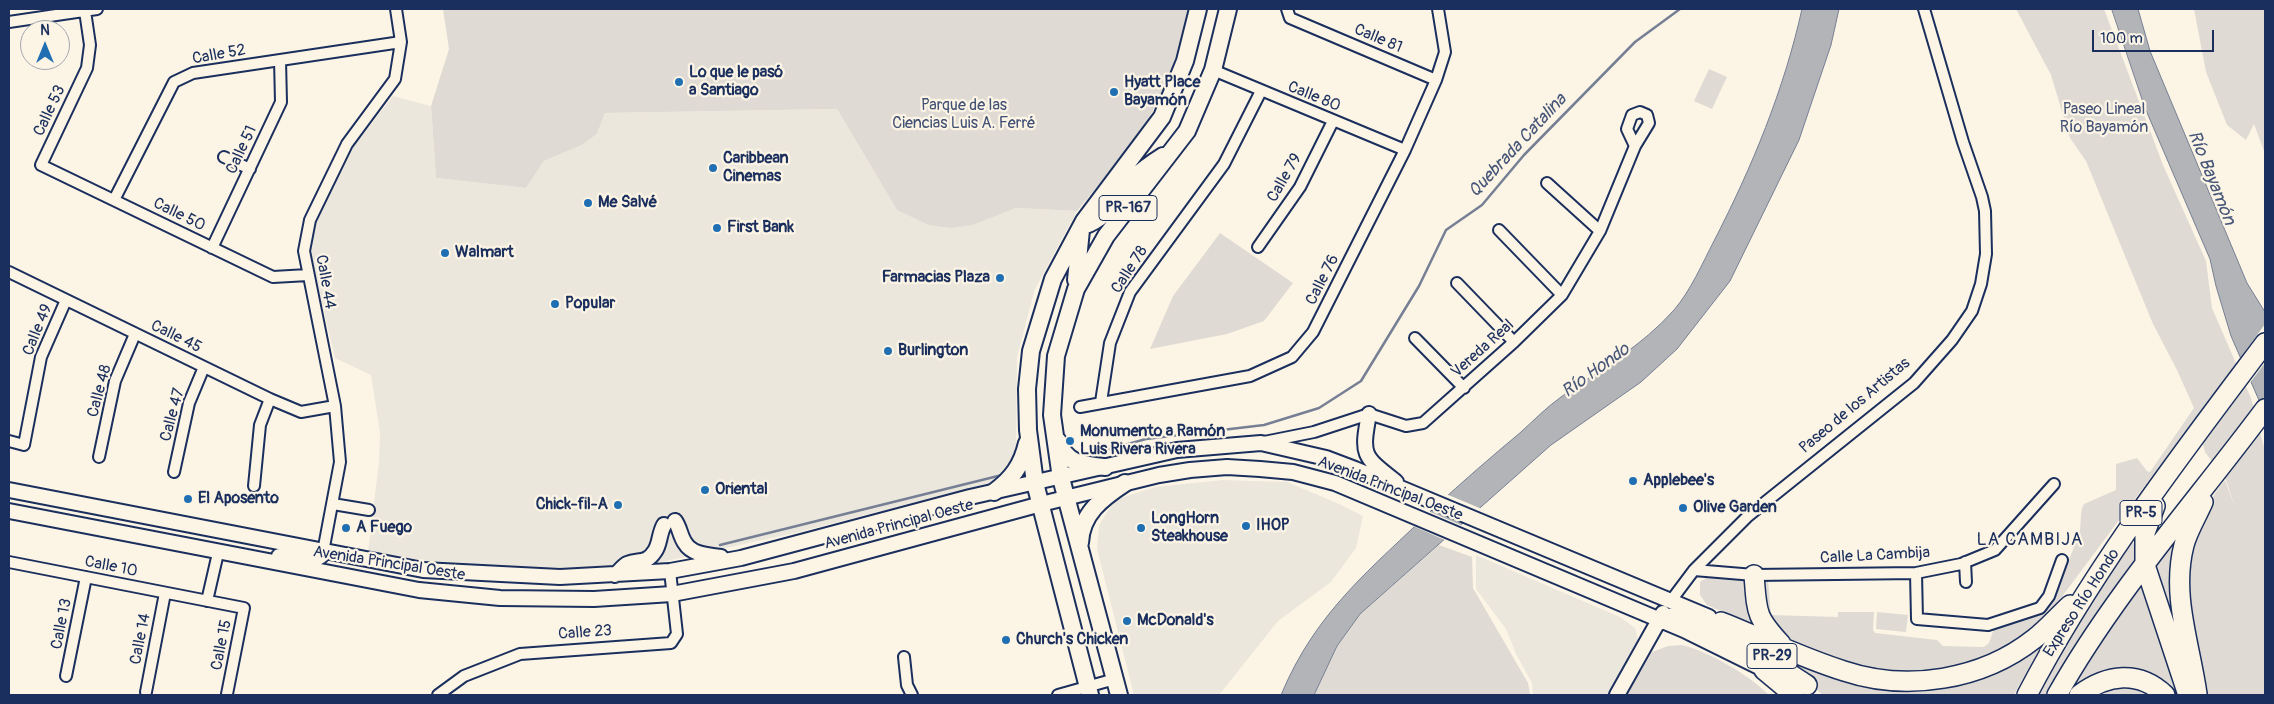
<!DOCTYPE html>
<html>
<head>
<meta charset="utf-8">
<style>
	body { margin:0 }
	#map { position:relative; width:2274px; height:704px; overflow:hidden; background:#fcf5e5; font-family:Pangolin,sans-serif }
	canvas { display:block }
	.frame { position:absolute; inset:0; border:10px solid #1b2f5e; pointer-events:none }
	.north { position:absolute; left:20px; top:20px; width:50px; height:50px; box-sizing:border-box; background:#fcf5e5; border:1px solid #a2a6af; border-radius:50%; rotate:0deg; font-size:14px; font-weight:700; line-height:20px; text-align:center; color:#1b2f5e }
	.north::after { content:''; display:block; margin:auto; width:18px; height:22px; background:#1f6fb2; clip-path:polygon(50% 0,100% 100%,50% 72%,0 100%) }
	.scale { position:absolute; left:2092px; top:30px; width:122px; height:22px; box-sizing:border-box; border:2px solid #1b2f5e; border-top:0; padding-left:6px; font-size:15px; line-height:18px; white-space:nowrap; color:#1b2f5e; -webkit-text-stroke:4px #fcf5e5; paint-order:stroke }
</style>
</head>
<body>
<div id="map">
<canvas width="2274" height="704"></canvas>
<div class="frame"></div>
<div class="north">N</div>
<div class="scale">100 m</div>
</div>
<script>
const ctx = document.querySelector('canvas').getContext('2d');
ctx.lineJoin = 'round';
function fill(path, color) { ctx.fillStyle = color; ctx.fill(path, 'evenodd'); }
function strokePath(path, color, width, dash) { ctx.strokeStyle = color; ctx.lineWidth = width; ctx.lineCap = dash ? 'butt' : 'round'; ctx.setLineDash(dash || []); ctx.stroke(path); }
function write(font, color, halo, rows, align = 'center') {
  ctx.font = font + ' Pangolin,sans-serif'; ctx.lineWidth = 4.5; ctx.setLineDash([]); ctx.textBaseline = 'middle'; ctx.strokeStyle = halo; ctx.fillStyle = color; for (const [text, x, y, turn = 0] of rows) {
    ctx.save(); ctx.translate(x, y); ctx.rotate((+turn || 0) * Math.PI / 180); ctx.textAlign = isNaN(turn) ? turn : align; if (halo) ctx.strokeText(text, 0, 0); ctx.fillText(text, 0, 0); ctx.restore();
  }
}
const built = new Path2D(`
	M393 96 431 106 436 178 526 188 544 161 582 145 597 134 605 113 837 109 897 210 973 225 1016 208 1077 211 1035 289 1017 357 1016 448 1005 479 795 533 657 563 590 570 423 562 368 552 379 462 380 433 371 375 335 358 310 253 317 219 354 146Z
	M1223 480 1287 482 1337 503 1363 516 1356 548 1331 582 1278 621 1219 695H1134L1097 549 1099 525 1115 500 1155 487Z
	M1476 555 1620 617 1635 628 1638 639 1607 695H1533L1532 683 1516 654 1506 629 1476 589Z`);
const green = new Path2D(`
	M443 9H1189L1179 48 1158 101 1140 134 1077 211 1016 208 973 225 951 228 929 225 897 210 837 109 605 113 597 134 582 145 544 161 526 188 436 178 431 106 449 49Z
	M2016 9H2104L2163 165 2206 261 2212 308 2251 398 2265 451V695H2205C2199 663 2189 630 2186 598 2183 561 2201 508 2225 480L2236 510 2226 480 2205 452 2196 417 2052 610C2039 622 2026 635 2011 644 1967 669 1909 680 1860 667 1848 664 1836 658 1824 653 1804 646 1782 639 1769 621 1764 615 1763 590 1762 580H1768L1771 615 1838 617V612H1874L1873 630 1875 633 1937 640 1943 646 1984 647 1989 643 1994 628C2006 624 2020 623 2031 617 2054 606 2069 558 2079 535 2082 525 2079 512 2084 504L2116 490V464L2137 458 2147 471 2150 472 2194 408 2177 370 2153 324 2086 161 2070 138 2051 75Z
	M2194 9H2265V154L2254 124 2246 140 2227 125 2206 72Z
	M1709 69 1727 77 1712 109 1694 101Z
	M1220 233 1293 283 1264 321 1227 334 1150 349 1173 296Z
	M2175 537 2170 597 2175 637 2152 567Z
	M2132 543 2137 544 2138 560 2064 666 2047 695H2032L2125 547Z
	M1439 545 1472 557 1473 588 1528 683 1530 695H1314L1337 646 1360 614Z
	M1716 577C1727 577 1737 576 1746 583L1755 623 1751 624 1707 605 1700 595V582L1706 578Z
	M2142 580 2173 670 2178 695H2173C2162 688 2150 676 2137 671 2116 662 2091 673 2074 685H2071Z
	M1877 612 1908 615 1906 632 1876 629Z
	M2041 641 2042 645 2014 695H1823C1814 687 1798 678 1798 665L1801 663 1885 688Z
	M1682 645C1710 652 1749 675 1769 695H1627L1652 652 1668 646Z
	M2129 684 2157 695H2086Z`);
const water = new Path2D(`
	M1802 9H1839L1831 45 1799 140 1730 281 1677 349 1641 382 1551 445 1360 614 1337 646 1314 695H1281C1316 611 1371 569 1434 508 1462 482 1491 457 1521 432 1534 420 1547 407 1561 397 1600 370 1642 346 1674 310 1691 290 1702 264 1714 241 1752 167 1784 90 1802 9Z
	M2112 9H2138L2150 51 2247 283 2265 312V414L2231 336 2216 286 2210 259 2145 108Z`);
const pier = new Path2D(`
	M2265 324V363L2249 384 2239 360Z
	M1446 494 1482 509 1466 524 1431 508Z
	M1428 511 1463 526 1447 541 1413 526Z`);
const stream = new Path2D(`
	M1081 457 1146 439 1264 425 1319 408 1361 381 1419 286 1446 230 1482 205 1524 155 1635 42 1680 9
	M720 545 1002 475`);
const street = new Path2D(`
	M1287 9 1290 18 1436 80
	M85 11 90 45 87 68 41 165 273 277 308 275
	M9 22 97 9
	M1213 70 1405 150
	M224 157 250 169
	M1547 183 1600 231
	M114 200 174 82 193 73 401 42
	M1499 230 1562 295
	M1258 247 1300 187 1333 121
	M212 248 281 102 280 60
	M9 272 270 399 301 412 335 406
	M1457 283 1514 342
	M1415 338 1464 388
	M1101 402 1110 343 1130 292 1224 164 1261 91
	M1080 407 1250 376 1292 357 1313 332 1405 150 1436 80 1445 52 1438 9
	M9 441 24 445 41 357 66 300
	M1264 442 1314 432 1369 414 1406 426 1423 423 1514 342 1562 295 1600 231 1635 146 1649 123 1647 115 1640 112 1632 115 1627 129 1635 146
	M99 457 115 381 135 334
	M174 472 189 403 204 367
	M254 486 260 425 270 399
	M333 504 369 510
	M323 552 340 462 335 406 304 251 310 220 347 144 395 79 401 42 396 9
	M9 562 244 608 227 694
	M1965 562 1966 582
	M1694 570 1754 575 1916 573 1961 564 1995 550 2054 484
	M1916 573 1917 619 1988 625 2040 608 2049 596 2062 560
	M207 601 218 553
	M1670 602 1694 570 1748 516 1914 383 1952 340 1972 311 1981 284 1986 254 1985 211 1982 197 1963 142 1924 9
	M904 657 907 685 912 695
	M66 676 86 577
	M146 692 165 593
	M438 695 464 676 520 654 671 643 677 634 670 571
	M1058 695 1115 679`);
const secondary = new Path2D(`
	M1369 414C1361 456 1363 456 1396 482
	M9 490 423 570 560 577 670 571 741 558 970 497 1177 450 1261 443 1326 458 1355 469 1709 617
	M9 511 419 590 500 598 594 599 672 594 794 571 1041 504 1159 475 1190 470 1227 467 1260 469 1293 472 1335 483 1684 630 1763 669
	M675 521C680 528 680 536 685 543 692 555 709 555 721 557
	M279 556 316 559 321 556
	M615 575C619 572 623 566 627 564 639 559 646 565 655 551 660 544 659 534 664 525
	M1617 695 1663 613`);
const primary = new Path2D(`
	M1083 226C1108 218 1117 196 1134 178 1143 169 1152 163 1163 156
	M1076 280 1081 230
	M1058 441C1066 464 1083 465 1105 467
	M994 492C1012 479 1022 465 1027 443
	M1080 543C1081 514 1102 498 1125 483
	M1090 695 1035 483 1028 430 1027 389 1031 351 1053 279 1084 221 1162 117 1185 61 1198 9
	M1119 695 1061 478 1052 415 1056 356 1076 289 1106 236 1187 131 1213 70 1228 9`);
const highway = new Path2D(`
	M2155 506 2145 533V565L2188 695
	M1754 575C1757 612 1755 616 1781 644
	M1659 620C1667 618 1674 617 1682 618 1720 622 1774 665 1807 685
	M1721 622C1762 638 1802 658 1844 671 1907 692 1982 680 2034 639 2047 629 2058 616 2070 605
	M1764 670 1794 695
	M2197 694C2190 644 2171 595 2184 545 2188 530 2197 516 2203 502
	M2027 695C2092 570 2180 456 2265 343
	M2057 695C2115 592 2195 503 2265 409
	M2079 695C2107 674 2139 670 2165 695`);
const markers = [
	[679,82,5,"#1f6fb2"],
	[1114,92,5,"#1f6fb2"],
	[713,168,5,"#1f6fb2"],
	[588,203,5,"#1f6fb2"],
	[717,228,5,"#1f6fb2"],
	[445,253,5,"#1f6fb2"],
	[1000,278,5,"#1f6fb2"],
	[555,304,5,"#1f6fb2"],
	[888,351,5,"#1f6fb2"],
	[1070,441,5,"#1f6fb2"],
	[1633,481,5,"#1f6fb2"],
	[705,490,5,"#1f6fb2"],
	[188,499,5,"#1f6fb2"],
	[618,505,5,"#1f6fb2"],
	[1683,508,5,"#1f6fb2"],
	[1246,526,5,"#1f6fb2"],
	[346,528,5,"#1f6fb2"],
	[1141,528,5,"#1f6fb2"],
	[1127,621,5,"#1f6fb2"],
	[1006,640,5,"#1f6fb2"]
];
const shields = [
	[1128,208,58],
	[2141,513,42],
	[1772,656,50]
];
const shieldNames = [
	["PR-167",1128,208],
	["PR-5",2141,513],
	["PR-29",1772,656]
];
const streetNames = [
	["Calle 81",1378,39,23],
	["Calle 52",219,55,-10],
	["Calle 80",1314,97,22],
	["Calle 53",50,111,-65],
	["Calle 51",242,150,-65],
	["Calle 79",1285,178,-60],
	["Calle 50",179,215,26],
	["Calle 78",1130,270,-57],
	["Calle 76",1323,280,-63],
	["Calle 44",325,282,80],
	["Calle 49",38,330,-68],
	["Calle 45",176,337,26],
	["Vereda Real",1483,349,-42],
	["Calle 48",100,391,-75],
	["Paseo de los Artistas",1855,406,-40],
	["Calle 47",173,415,-75],
	["Avenida Principal Oeste",1390,489,21],
	["Avenida Principal Oeste",899,525,-15],
	["Calle La Cambija",1875,556,-3],
	["Avenida Principal Oeste",389,564,9],
	["Calle 10",111,567,11],
	["Expreso Río Hondo",2082,603,-57],
	["Calle 13",62,624,-79],
	["Calle 23",585,633,-4],
	["Calle 14",141,639,-79],
	["Calle 15",222,645,-79]
];
const poiNames = [
	["Lo que le pasó",689,73],
	["a Santiago",689,91],
	["Hyatt Place",1124,83],
	["Bayamón",1124,101],
	["Caribbean",723,159],
	["Cinemas",723,177],
	["Me Salvé",598,203],
	["First Bank",727,228],
	["Walmart",455,253],
	["Farmacias Plaza",990,278,"right"],
	["Popular",565,304],
	["Burlington",898,351],
	["Monumento a Ramón",1080,432],
	["Luis Rivera Rivera",1080,450],
	["Applebee's",1643,481],
	["Oriental",715,490],
	["El Aposento",198,499],
	["Chick-fil-A",608,505,"right"],
	["Olive Garden",1693,508],
	["LongHorn",1151,519],
	["Steakhouse",1151,537],
	["IHOP",1256,526],
	["A Fuego",356,528],
	["McDonald's",1137,621],
	["Church's Chicken",1016,640]
];
const parkNames = [
	["Parque de las",964,106],
	["Ciencias Luis A. Ferré",964,124],
	["Paseo Lineal",2104,110],
	["Río Bayamón",2104,128]
];
const waterNames = [
	["Quebrada Catalina",1518,146,-47],
	["Río Bayamón",2211,178,68],
	["Río Hondo",1596,371,-36]
];
const neighbourhoodNames = [
	["LA CAMBIJA",2030,540]
];
fill(built, '#ece7dc');
fill(green, '#dfdbd4');
fill(water, '#b2b4b8');
strokePath(water, '#767f94', 1);
fill(pier, '#fcf5e5');
strokePath(stream, '#767f94', 2.5);
strokePath(street, '#1b2f5e', 14);
strokePath(secondary, '#1b2f5e', 18);
strokePath(primary, '#1b2f5e', 20);
strokePath(highway, '#1b2f5e', 22);
strokePath(street, '#fcf5e5', 10);
strokePath(secondary, '#fcf5e5', 14);
strokePath(primary, '#fcf5e5', 16);
strokePath(highway, '#fcf5e5', 19);
for (const [x, y, r, color] of markers) { const dot = new Path2D(); dot.arc(x, y, r, 0, 2 * Math.PI); ctx.fillStyle = color; ctx.fill(dot); strokePath(dot, '#fcf5e5', 2); }
for (const [x, y, w] of shields) { const box = new Path2D(); box.roundRect(x - w / 2, y - 12.5, w, 25, 4); ctx.fillStyle = '#fcf5e5'; ctx.fill(box); strokePath(box, '#1b2f5e', 1); }
write('bold 15px', '#1b2f5e', null, shieldNames);
write('16px', '#1b2f5e', '#fcf5e5', streetNames);
write('bold 16px', '#1b2f5e', '#fcf5e5', poiNames, 'left');
write('16px', '#425176', '#fcf5e5', parkNames);
write('italic 18px', '#485779', '#fcf5e5', waterNames);
ctx.letterSpacing = '1px';
write('18px', '#1b2f5e', '#fcf5e5', neighbourhoodNames);
ctx.letterSpacing = '0px';
</script>
</body>
</html>
